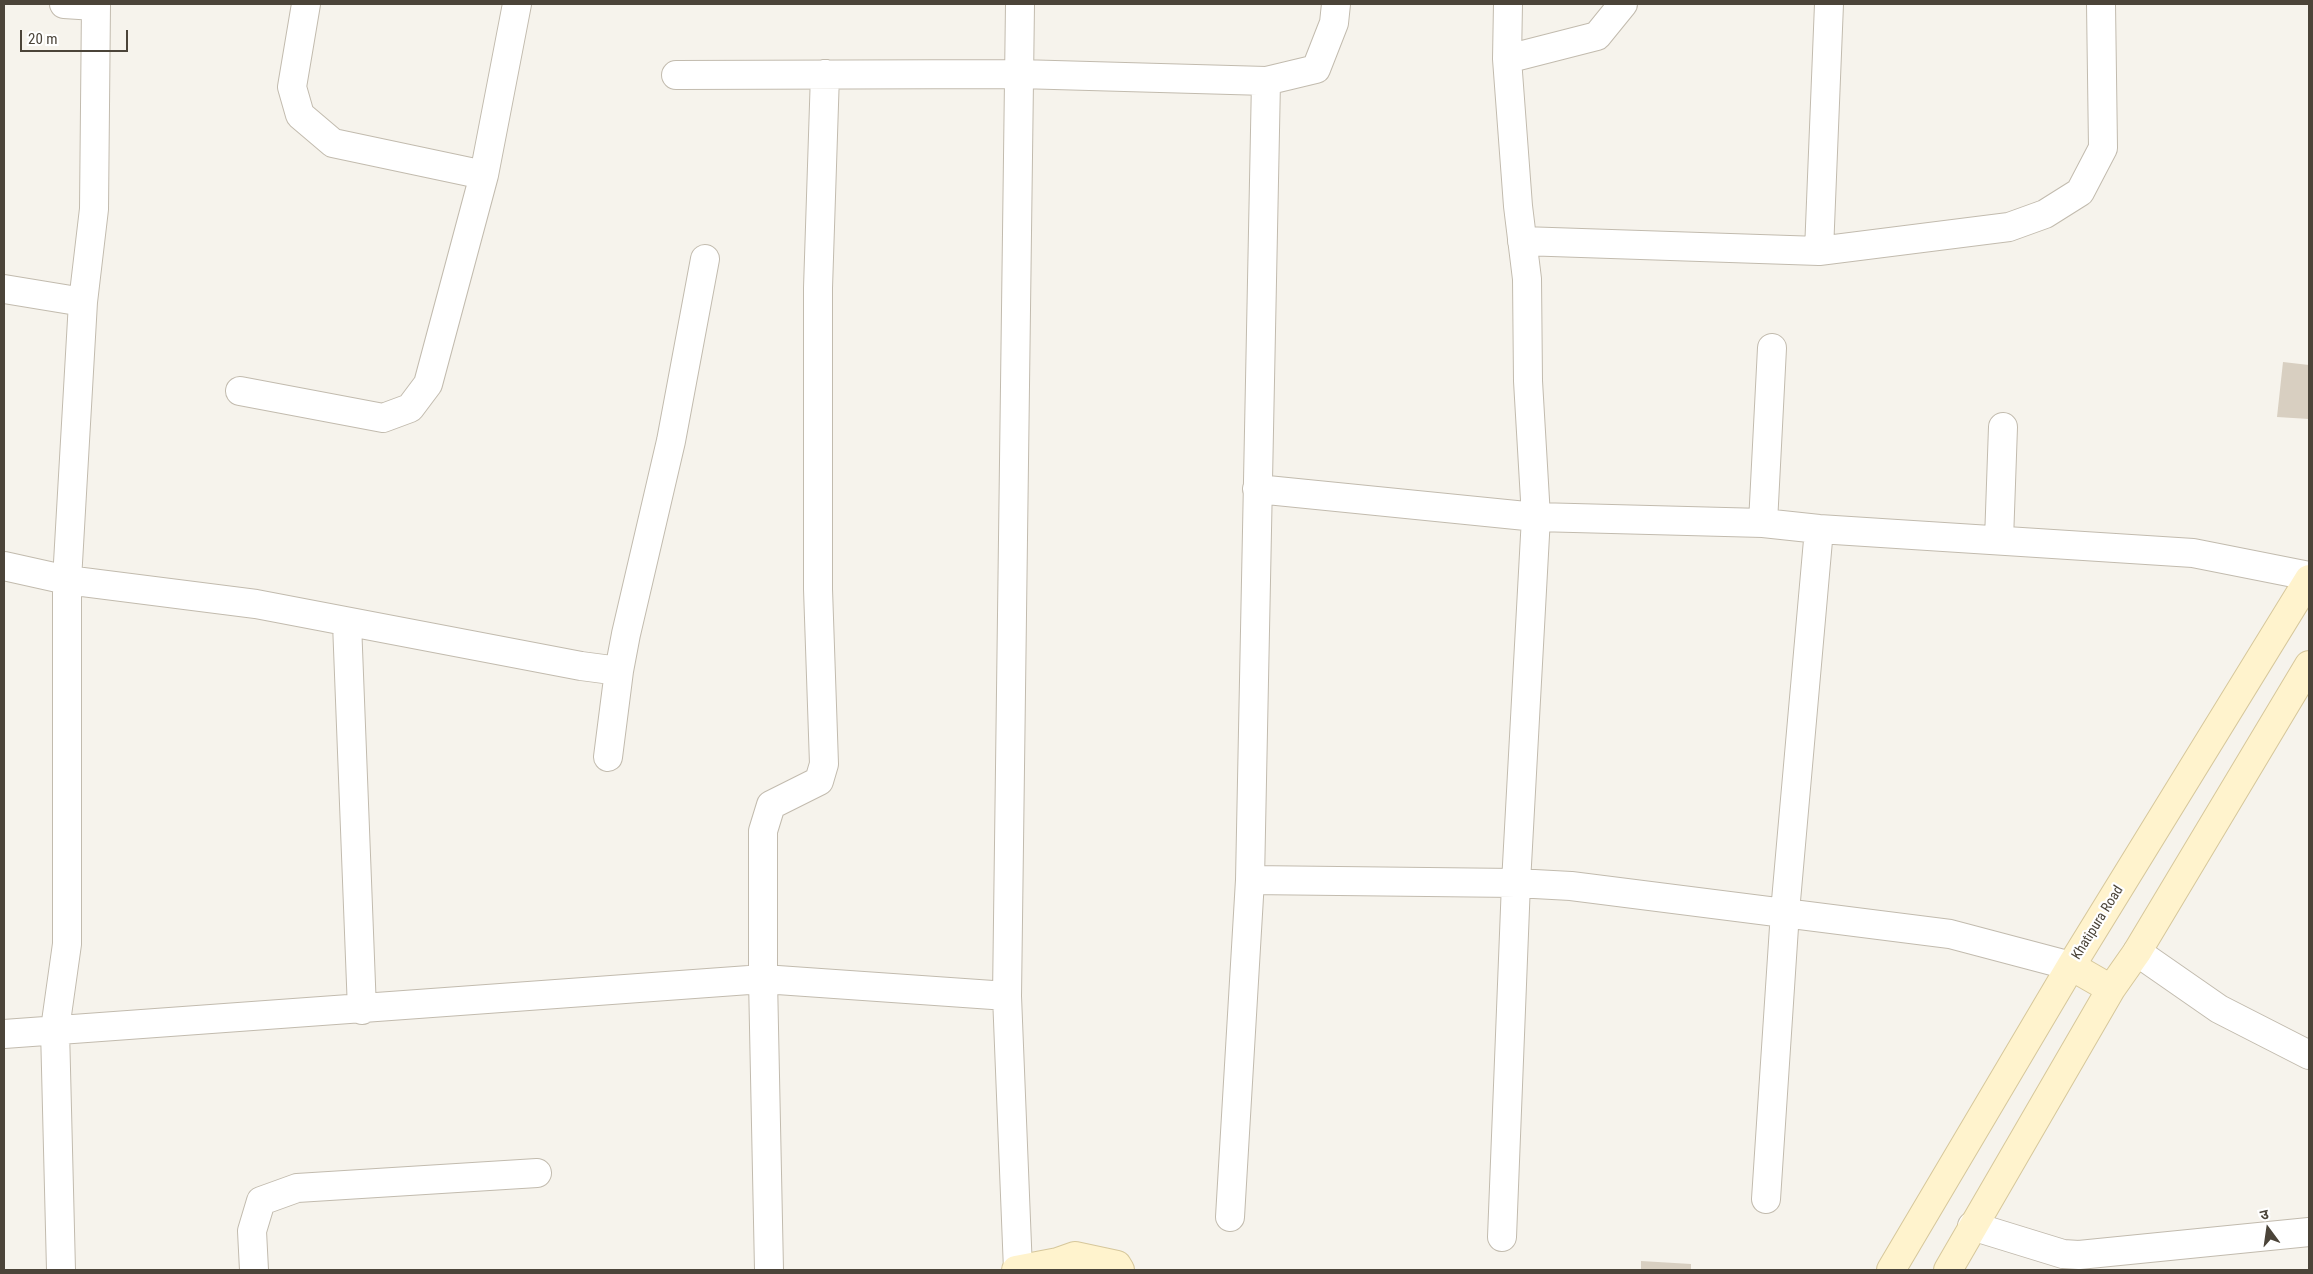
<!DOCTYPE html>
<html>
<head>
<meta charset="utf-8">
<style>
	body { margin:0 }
	#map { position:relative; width:2313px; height:1274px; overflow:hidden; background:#f6f3ec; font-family:"Roboto Condensed","Noto Sans Devanagari",sans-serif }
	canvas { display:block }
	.frame { position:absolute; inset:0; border:5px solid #4b4439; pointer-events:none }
	.north { position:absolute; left:2243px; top:1204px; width:50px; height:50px; -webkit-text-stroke:4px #fff; paint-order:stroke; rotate:346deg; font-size:14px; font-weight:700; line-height:20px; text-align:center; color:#4b4439 }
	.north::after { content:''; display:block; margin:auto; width:18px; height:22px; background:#4b4439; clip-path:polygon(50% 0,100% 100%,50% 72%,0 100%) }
	.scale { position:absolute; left:20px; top:30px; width:108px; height:22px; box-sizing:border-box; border:2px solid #4b4439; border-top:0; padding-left:6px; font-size:15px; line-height:18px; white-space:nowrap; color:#4b4439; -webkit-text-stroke:4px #fff; paint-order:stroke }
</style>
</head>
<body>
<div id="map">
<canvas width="2313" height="1274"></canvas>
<div class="frame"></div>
<div class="north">उ</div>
<div class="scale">20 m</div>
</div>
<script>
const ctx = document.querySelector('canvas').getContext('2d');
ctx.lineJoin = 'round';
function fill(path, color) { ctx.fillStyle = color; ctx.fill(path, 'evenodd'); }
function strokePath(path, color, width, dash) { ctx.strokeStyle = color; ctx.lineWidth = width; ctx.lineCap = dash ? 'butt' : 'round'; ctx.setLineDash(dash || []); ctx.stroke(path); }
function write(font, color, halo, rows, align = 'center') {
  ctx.font = font + ' "Roboto Condensed",sans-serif'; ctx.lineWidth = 4.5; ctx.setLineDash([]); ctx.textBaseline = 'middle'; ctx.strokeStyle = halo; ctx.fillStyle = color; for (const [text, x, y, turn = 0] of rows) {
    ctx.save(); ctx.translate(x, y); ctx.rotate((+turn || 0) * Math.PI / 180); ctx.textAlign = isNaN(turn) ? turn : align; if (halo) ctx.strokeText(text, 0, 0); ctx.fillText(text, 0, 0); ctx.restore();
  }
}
const building = new Path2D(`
	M2283 362 2309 365V419L2277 417Z
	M1641 1261 1691 1264V1270H1641Z`);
const street = new Path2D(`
	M64 4 95 6
	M306 4 292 87 300 115 333 143 484 175
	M1507 59 1597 36 1623 4
	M676 75 1019 74 1266 81 1316 69 1334 23 1336 4
	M1522 241 1819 251 2009 227 2045 214 2080 192 2103 148 2101 4
	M1819 251 1829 4
	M4 289 83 302
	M240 391 383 418 410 408 428 384 484 175 517 4
	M1257 489 1536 517 1763 523 1819 529 2193 553 2309 576
	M1763 523 1772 348
	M1999 540 2003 427
	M4 566 67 580 256 604 581 666 619 671 626 634 671 441 705 259
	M347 623 362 1010
	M608 757 619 671
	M1250 880 1516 883 1571 886 1950 934 2071 966
	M2137 952 2219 1009 2309 1055
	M4 1034 763 979 1007 996
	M1766 1199 1785 912 1819 529
	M1230 1217 1250 880 1266 81
	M1972 1226 2063 1254 2079 1255 2309 1232
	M1502 1237 1516 883 1536 517 1528 381 1527 279 1518 206 1507 59 1508 4
	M61 1270 55 1029 67 944V580L83 302 94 209 96 4
	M254 1270 252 1231 261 1201 297 1188 537 1173
	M769 1270 763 979V831L771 805 819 781 824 764 818 589V288L825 74
	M1018 1270 1007 996 1020 4`);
const secondary = new Path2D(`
	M2071 966 2111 989
	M1016 1270 1058 1262 1075 1256 1117 1265 1120 1270
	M1891 1270 2071 966 2309 579
	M1948 1270 2111 989 2137 952 2309 665`);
const streetNames = [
	["Khatipura Road",2098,923,-58]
];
fill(building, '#d8cfc1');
strokePath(street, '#c2bbae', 30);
strokePath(secondary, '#d6c79b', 30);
strokePath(street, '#fff', 28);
strokePath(secondary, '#fff3cd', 28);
write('14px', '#4b4439', '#fff', streetNames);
</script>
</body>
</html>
